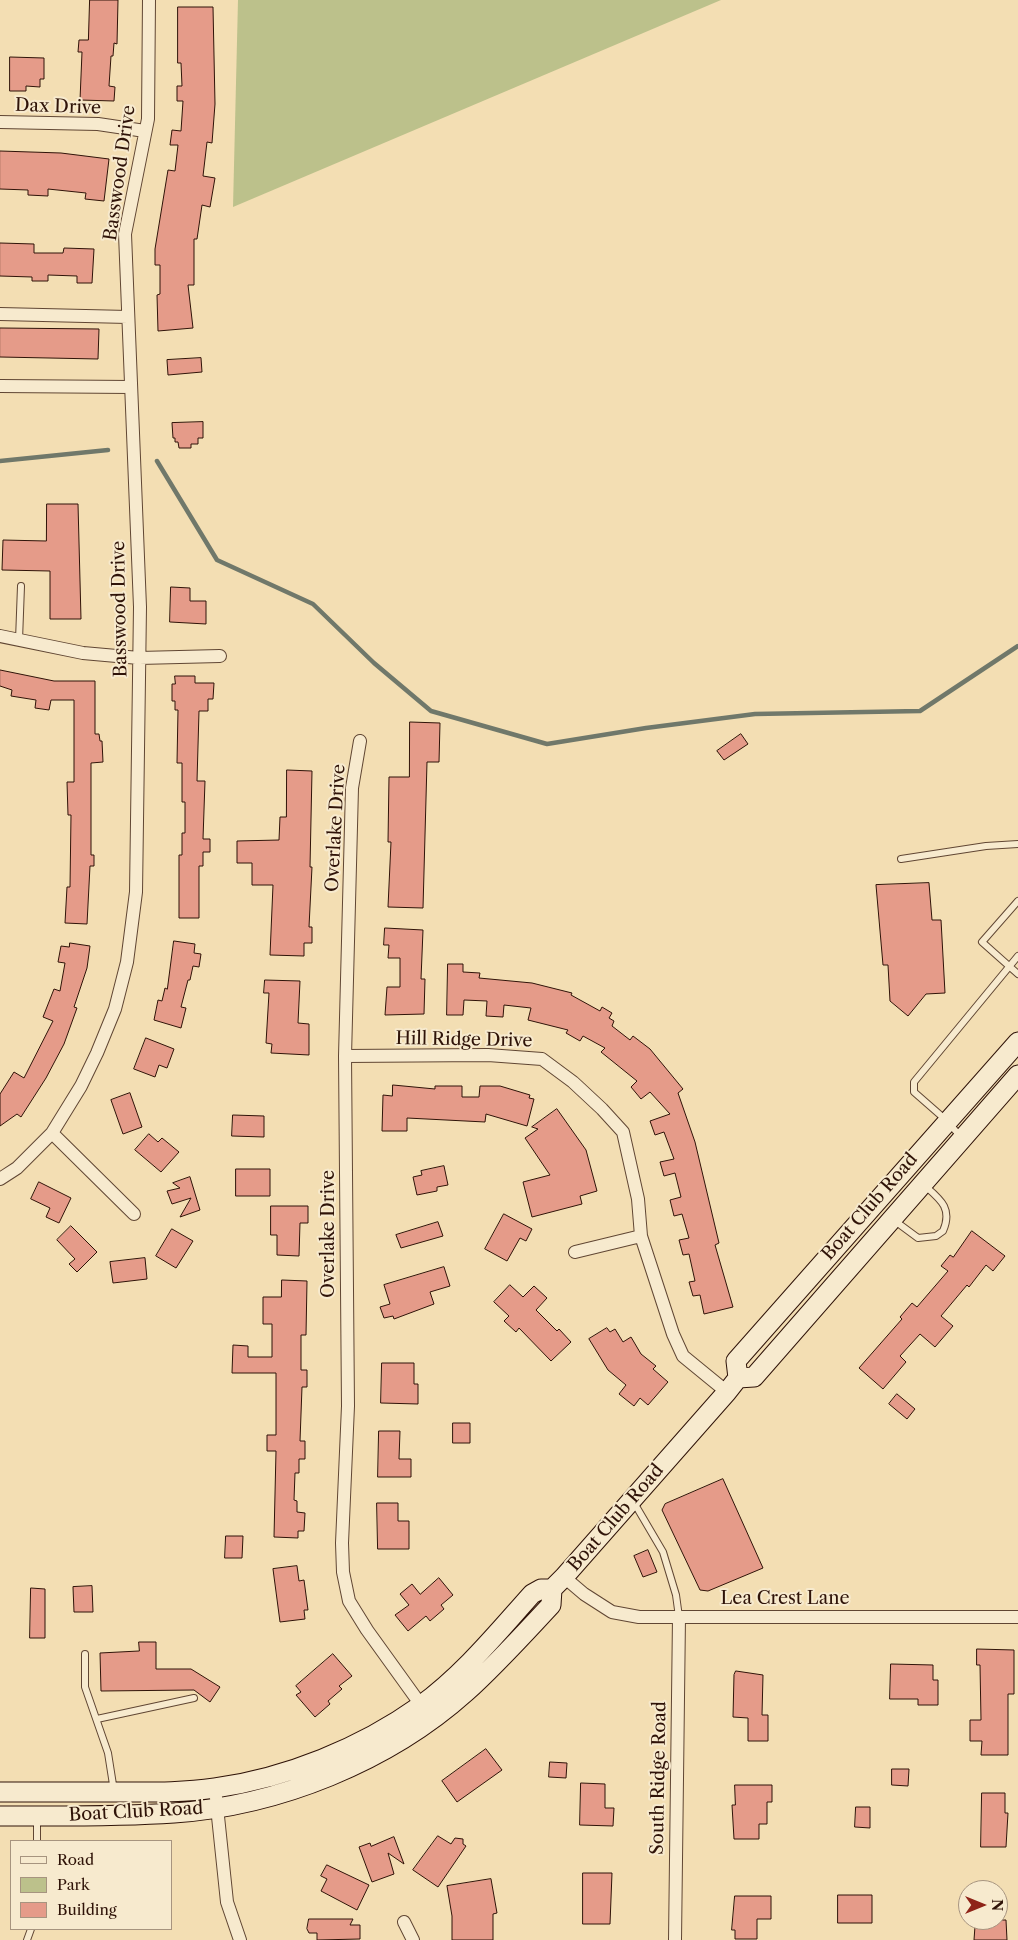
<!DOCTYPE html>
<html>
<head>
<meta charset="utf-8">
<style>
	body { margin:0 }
	#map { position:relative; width:1018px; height:1940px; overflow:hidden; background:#f3deb3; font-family:"Libre Caslon Text",serif }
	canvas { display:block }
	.legend { position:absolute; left:10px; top:1840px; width:162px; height:90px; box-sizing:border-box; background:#f7eace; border:1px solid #a7947f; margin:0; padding:6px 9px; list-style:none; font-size:15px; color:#2f1308 }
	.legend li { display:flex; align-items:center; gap:10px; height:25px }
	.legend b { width:25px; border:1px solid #a7947f }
	.north { position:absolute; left:958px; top:1880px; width:50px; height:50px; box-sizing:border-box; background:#f7eace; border:1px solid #a7947f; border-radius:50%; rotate:90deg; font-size:14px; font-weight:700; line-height:20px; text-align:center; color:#2f1308 }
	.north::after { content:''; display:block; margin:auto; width:18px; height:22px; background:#8f2418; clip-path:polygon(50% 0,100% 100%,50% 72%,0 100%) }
</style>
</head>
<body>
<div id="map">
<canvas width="1018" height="1940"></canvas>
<ul class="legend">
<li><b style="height:6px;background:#f7eace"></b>Road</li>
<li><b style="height:14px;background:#bcc18b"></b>Park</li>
<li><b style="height:14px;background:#e59b89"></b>Building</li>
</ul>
<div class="north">N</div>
</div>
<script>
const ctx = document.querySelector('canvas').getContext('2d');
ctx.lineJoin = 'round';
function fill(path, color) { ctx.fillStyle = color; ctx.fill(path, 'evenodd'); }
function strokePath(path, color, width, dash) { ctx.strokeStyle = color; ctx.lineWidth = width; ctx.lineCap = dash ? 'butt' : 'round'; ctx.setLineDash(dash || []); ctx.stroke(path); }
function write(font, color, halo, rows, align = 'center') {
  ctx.font = font + ' "Libre Caslon Text",serif'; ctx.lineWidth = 4; ctx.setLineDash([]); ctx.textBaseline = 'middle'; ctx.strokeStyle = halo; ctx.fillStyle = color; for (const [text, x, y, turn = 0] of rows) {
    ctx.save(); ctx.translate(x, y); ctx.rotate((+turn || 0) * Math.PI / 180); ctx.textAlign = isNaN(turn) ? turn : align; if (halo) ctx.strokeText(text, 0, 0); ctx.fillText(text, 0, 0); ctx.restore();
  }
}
const green = new Path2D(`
	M238 0H721L233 207Z`);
const stream = new Path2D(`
	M0 461 108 450
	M157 461 217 560 313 604 374 663 431 711 547 744 646 728 755 714 920 711 1018 646`);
const building = new Path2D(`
	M90 0H118L117 44 114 43 113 56H111L109 86 115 87 114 101 80 100 82 52H78L79 40H88Z
	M178 7H213L215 104 212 143 207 142 203 176 215 178 210 207 202 205 197 239H194V285H188L193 328 158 331 157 295 160 294V265H155V249L168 170 175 171 178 145H170L172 130 181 131 183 101H177V86H182L181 63H178Z
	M10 57 44 58V79H40V87L26 86V91H10Z
	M0 151 61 153 109 159 104 201 85 199 86 193 48 189V196L28 195V190L0 189Z
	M0 243 34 244V253H63L64 248 94 249 92 283H77V276L48 275V281H32V277L0 276Z
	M0 328 99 329 98 359 0 357Z
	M201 358 202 372 168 375 167 360Z
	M203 422V438H198V444H191V448H179L178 442H175V438H173L172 423Z
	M47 504H78L81 619H50V571L2 570 3 540 46 541Z
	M171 587 190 588V601H206V624L170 622Z
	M0 670 54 681H95V734H99L100 741H102L103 762 91 763V855H94V866H90L87 924 65 923 67 887H70L71 815H68L67 782H74V700H51L49 710 35 708 36 700 11 696 12 690 0 686Z
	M175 676H195V683H214L213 699H208V711H199L197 781H205L203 839H210V852H203V866H199V918H179V855H182V833H185V802H182V763H177L178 710H175V701H172V684H175Z
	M410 722 440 723 439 762H427L423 908 388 907 391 842H388L389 777H409Z
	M741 734 748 744 724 760 717 751Z
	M287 770 312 771 310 867H312L309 927H312V943H304V956L270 955 273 885H252V863H237V841L279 840 280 817H286Z
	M929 883 932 920H941L945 993 926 994 908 1016 890 1001 888 965H883L876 885Z
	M385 928 423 930 421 979H425L424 1014 385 1015 387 987H400V958H388L389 945H384Z
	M174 941 195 944 194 953 201 954 199 967 193 966 190 980H188L181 1007 186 1008 181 1028 154 1020 158 1000 162 1001 165 988 167 989Z
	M70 943 90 946 87 968 74 1007 77 1008 64 1044 46 1078 21 1117 17 1114 0 1126V1094L14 1072 24 1078 53 1021 43 1017 54 989 60 991 65 963 58 962 61 946 69 947Z
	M448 964H463V972L480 973 479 978 532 983 572 993 571 995 600 1011 602 1007 612 1013 609 1018 614 1021 612 1026 630 1040 633 1036 650 1049 683 1089 678 1093 695 1142 719 1243 715 1245 733 1307 704 1314 700 1295 693 1296 689 1282 695 1281 689 1254 683 1255 679 1240 689 1238 682 1214 674 1216 670 1200 681 1197 675 1173 664 1176 660 1162 674 1159 664 1132 655 1135 650 1121 670 1114 650 1092 641 1099 631 1087 637 1081 601 1052 605 1048 583 1036 580 1041 566 1033 568 1030 528 1020 531 1008 504 1005 503 1017 486 1016 487 1001 464 1000 463 1015H447Z
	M265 980 300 981 298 1023 309 1024V1055L271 1053 272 1044 266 1043 269 993H264Z
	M146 1038 174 1049 167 1068 159 1065 155 1077 134 1069Z
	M393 1085 435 1089V1086H462V1097H479L480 1086H500L530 1095 529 1098 534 1099 527 1126 486 1114 485 1122 407 1118V1131H382L383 1095 392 1096Z
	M130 1093 142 1127 123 1134 111 1100Z
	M557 1109 586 1150 597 1191 580 1196 582 1204 532 1217 523 1182 550 1175 525 1138 538 1129 532 1127Z
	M233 1115 264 1116V1137L232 1136Z
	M149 1134 158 1142 162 1138 179 1152 161 1172 135 1150Z
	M444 1166 448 1185 437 1187V1191L417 1195 413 1177 422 1175 421 1171Z
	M236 1169H270V1196H236Z
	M190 1177 200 1210 180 1217 191 1198 172 1204 167 1191 180 1188 173 1183Z
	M39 1182 71 1198 59 1223 46 1217 50 1208 31 1199Z
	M271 1206H308V1223H300L299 1256 277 1255V1235H271Z
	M504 1214 532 1229 526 1241 520 1238 507 1261 485 1249Z
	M438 1222 443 1236 401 1248 396 1235Z
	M71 1226 97 1252 77 1272 69 1264 75 1259 57 1240Z
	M172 1229 193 1241 176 1268 156 1256Z
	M972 1231 1005 1256 993 1271 986 1265 969 1287 967 1285 941 1316 953 1326 935 1347 920 1334 900 1356 906 1362 883 1389 859 1368 902 1319 900 1317 912 1303 917 1307 948 1271 941 1266 950 1255 953 1257Z
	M145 1258 147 1279 113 1283 110 1262Z
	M444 1267 450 1286 430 1292 434 1304 394 1319 393 1316 384 1318 380 1307 390 1304 384 1285Z
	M282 1280 307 1281 306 1335H301V1370H307V1387H302L300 1441H305V1459H299V1473H295L294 1500 297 1501V1512L305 1513 304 1531H298V1538L274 1537 276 1451H267V1435H276V1373H232L233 1345 248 1346V1357H272V1324H263V1297H281Z
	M510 1285 523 1297 534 1286 547 1298 536 1310 557 1331 559 1329 571 1342 551 1361 519 1328 516 1332 504 1321 509 1316 494 1302Z
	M607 1328 610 1332 615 1329 623 1342 631 1337 641 1354 656 1366 653 1369 668 1382 648 1405 640 1398 634 1406 619 1394 626 1385 608 1370 589 1339Z
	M382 1363H414V1384H418V1404L381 1403Z
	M897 1394 915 1409 907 1419 889 1404Z
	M453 1423H470V1443H453Z
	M379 1431H400L399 1459H411V1477H378Z
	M723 1479 763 1568 708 1591 700 1590 662 1510 665 1504Z
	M377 1503H398V1521H409V1549H378Z
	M226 1536H243L242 1558H225Z
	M648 1550 657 1572 643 1577 634 1556Z
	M297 1566 299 1581 304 1580 308 1610H304L305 1619 280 1622 273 1569Z
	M439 1578 453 1595 441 1605 444 1609 430 1621 426 1616 408 1631 395 1615 409 1605 400 1594 412 1584 420 1594Z
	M92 1586 93 1612H74L73 1587Z
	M31 1588 45 1589V1638H30Z
	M139 1642H156V1669H191L220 1687 210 1702 194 1690 101 1691 100 1653 139 1651Z
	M977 1649 1014 1650V1694H1008V1755H981L982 1741H970V1720H981L980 1665H977Z
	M333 1654 352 1676 339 1686 342 1689 328 1701 330 1704 315 1717 296 1695 301 1692 296 1686Z
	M891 1664 933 1665V1680H938V1705H918V1699H890Z
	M736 1671 763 1675 762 1715H768V1741H748V1718L733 1717 734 1675Z
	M486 1749 502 1770 457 1802 442 1781Z
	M550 1762 567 1763 566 1778 549 1777Z
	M892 1769H909L908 1786 892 1785Z
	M581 1783 605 1784V1808H614L613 1826 580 1825Z
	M735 1785H772V1802H767V1824H759V1839H734L732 1805H735Z
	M982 1793H1005V1813H1008L1006 1847H981Z
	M856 1807H870V1828L855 1827Z
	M438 1836 451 1844 455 1838 463 1839V1844L466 1846 438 1887 413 1870Z
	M394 1837 404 1864 388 1853 394 1874 372 1882 359 1847 370 1843 371 1846Z
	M327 1865 369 1885 357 1910 321 1891 327 1879 321 1876Z
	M583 1873H612L610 1924H583Z
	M491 1879 497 1913 493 1914V1940H452V1916L447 1886Z
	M838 1895H872V1923H838Z
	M735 1896H771V1919H757V1939H735V1930H732Z
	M309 1919H353L350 1925H360V1939L317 1940V1933H309L307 1929Z
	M982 1920H1006L1007 1940H974L975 1926H982Z`);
const lane = new Path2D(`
	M19 640 21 586
	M901 859 986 846 1018 844
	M1018 901 982 942 1018 974
	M961 1137 946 1120 914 1092V1082L1018 956
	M895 1221 918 1238 936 1236 943 1231C953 1208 940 1199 924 1185
	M633 1501 663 1552 676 1595 679 1617
	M85 1654V1687L108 1753 114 1791
	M97 1719 194 1698
	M37 1818V1841
	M27 1940 31 1929`);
const street = new Path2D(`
	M0 122 98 124 145 131
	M0 314 128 317
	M0 386 131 387
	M0 636 83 653 139 658 220 656
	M360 741 352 788 345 1056 348 1406 342 1543 343 1572 349 1601 367 1630 421 1705
	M345 1056 488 1055 542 1059 573 1082 602 1109 623 1132 638 1199 641 1236 673 1334 683 1356 727 1392
	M52 1133 134 1214
	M0 1179 17 1168 52 1133 81 1086 97 1053 115 1009 127 962 136 892 140 607 125 234 148 119 149 0
	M575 1252 641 1236
	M564 1577 584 1594 612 1612 639 1617H1018
	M215 1788 227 1902 240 1940
	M404 1922 413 1940
	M675 1940 679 1617`);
const secondary = new Path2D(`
	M738 1378 754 1377 1018 1075
	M0 1792C38 1792 76 1792 113 1792 147 1792 181 1793 215 1788 287 1778 361 1748 420 1706 463 1675 497 1633 532 1594L541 1589H552L564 1577 727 1392 738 1378 736 1361 1018 1042
	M0 1816C58 1816 116 1817 174 1813 278 1806 388 1762 466 1692 496 1665 523 1635 551 1605L552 1589`);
const streetNames = [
	["Dax Drive",58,107,2],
	["Basswood Drive",120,173,-82],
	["Basswood Drive",120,609,-91],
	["Overlake Drive",336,828,-87],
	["Hill Ridge Drive",464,1040,1],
	["Boat Club Road",870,1207,-49],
	["Overlake Drive",329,1234,-90],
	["Boat Club Road",616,1518,-49],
	["Lea Crest Lane",785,1599],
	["South Ridge Road",659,1778,-89],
	["Boat Club Road",136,1812,-3]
];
fill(green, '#bcc18b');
strokePath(stream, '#70786a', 4.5);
fill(building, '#e59b89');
strokePath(building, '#2f1308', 1);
strokePath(lane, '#604633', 8);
strokePath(street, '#604633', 14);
strokePath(secondary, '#2f1308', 21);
strokePath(lane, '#f7eace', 6);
strokePath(street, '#f7eace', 12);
strokePath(secondary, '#f7eace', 19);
write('18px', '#2f1308', '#f7eace', streetNames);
</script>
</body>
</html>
